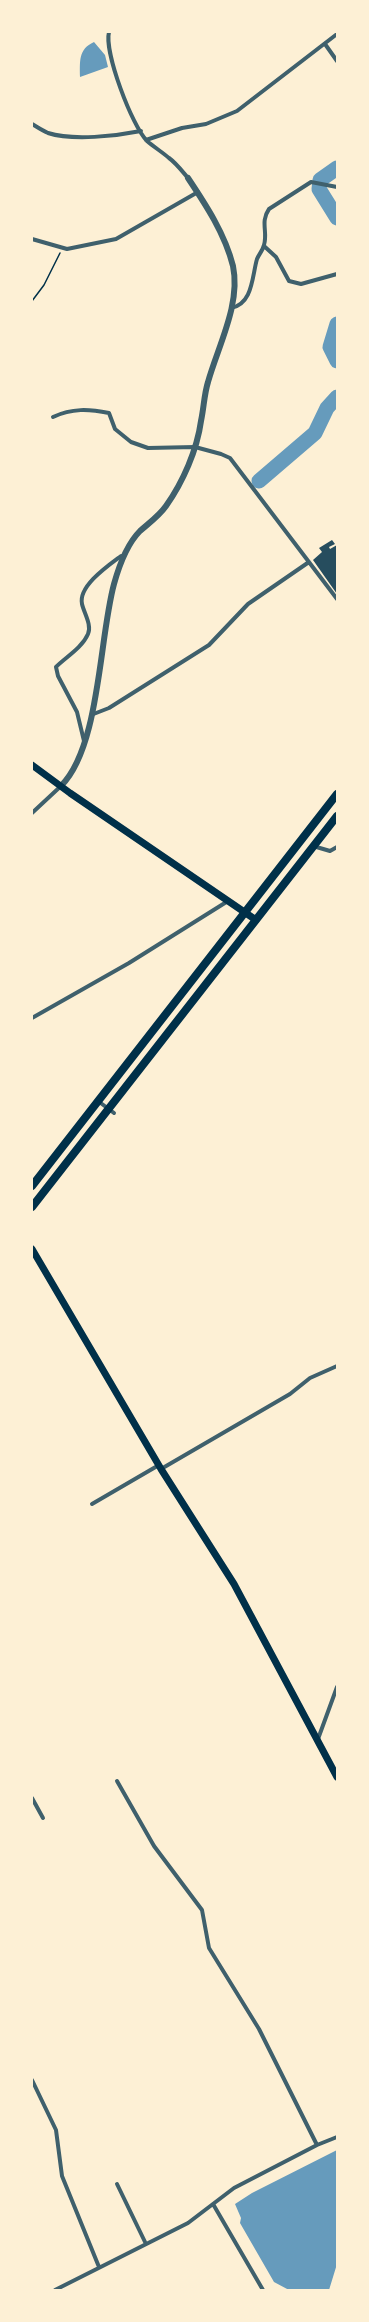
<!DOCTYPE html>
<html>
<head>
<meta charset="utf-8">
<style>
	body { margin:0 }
	#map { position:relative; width:369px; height:2322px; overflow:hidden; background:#fdf0d5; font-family:"IBM Plex Serif",serif }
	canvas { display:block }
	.frame { position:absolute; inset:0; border:33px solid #fdf0d5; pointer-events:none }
</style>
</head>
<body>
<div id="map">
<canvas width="369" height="2322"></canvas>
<div class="frame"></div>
</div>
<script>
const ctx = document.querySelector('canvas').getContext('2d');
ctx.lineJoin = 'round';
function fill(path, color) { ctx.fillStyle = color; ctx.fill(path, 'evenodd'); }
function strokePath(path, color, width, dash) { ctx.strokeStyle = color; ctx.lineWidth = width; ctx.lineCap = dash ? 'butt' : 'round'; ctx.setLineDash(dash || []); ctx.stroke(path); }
const water = new Path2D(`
	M94 42 105 55 108 67 80 77C80 62 78 49 94 42Z
	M337 2150V2264L329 2290H289L274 2282 240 2223 241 2218 235 2204 252 2193Z`);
const river = new Path2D(`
	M337 168 320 180 319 189 337 218
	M337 324 330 347 337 361
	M259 481 315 433 327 408 337 397`);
const building = new Path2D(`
	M332 540 335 544 329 547 330 549 337 545V594L313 560 322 552 319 548Z`);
const path = new Path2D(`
	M32 301 44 285 60 253`);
const minor = new Path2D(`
	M109 32C104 52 132 126 147 141 154 147 162 152 169 158 176 163 182 171 188 178
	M325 44 337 61
	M32 124C37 127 43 131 48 133 73 141 116 136 141 131
	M146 140 182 128 206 124 237 111 337 34
	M32 239 67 249 116 239 198 192
	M264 246 276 257 289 281 301 284 337 274
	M231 308C253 304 252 276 257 259 259 254 263 250 264 245 268 232 260 222 269 209L311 182 337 187
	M53 417C72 408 89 409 109 413L115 429 131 442 148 448 195 447 221 454 230 458 337 599
	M91 715 109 708 209 645 248 604 309 562
	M84 741 77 712 58 676 56 667C66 657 82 648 88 634 92 625 84 613 82 604 78 586 109 565 121 556H124
	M32 813 61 786
	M313 846 330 851 337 847
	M32 1018 129 963 228 901
	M98 1101 114 1113
	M161 1469 290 1394 310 1378 337 1366
	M92 1504 159 1465
	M318 1739 337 1687
	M117 1781 154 1846 202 1910 209 1948 259 2029 317 2145
	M32 1798 43 1818
	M32 2080 56 2130 62 2176 99 2267
	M117 2184 146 2244
	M213 2204 263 2290
	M55 2290 188 2223 234 2188 317 2145 337 2137`);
const tertiary = new Path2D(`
	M61 786C100 747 99 639 114 584 119 566 127 544 140 531 149 523 159 516 166 506 183 482 197 450 201 421 204 407 204 395 208 382 218 346 241 304 233 266 225 234 206 205 188 178`);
const secondary = new Path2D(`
	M32 765 70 793 256 920
	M32 1249 161 1469 234 1584 337 1777`);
const trunk = new Path2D(`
	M32 1186 337 794
	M32 1207 337 816`);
fill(water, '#669bbc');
strokePath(river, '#669bbc', 15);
fill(building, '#264d5e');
strokePath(path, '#003049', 1.5);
strokePath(minor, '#3f606c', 4);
strokePath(tertiary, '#3f606c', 6);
strokePath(secondary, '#003049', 7);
strokePath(trunk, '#003049', 8);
</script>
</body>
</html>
